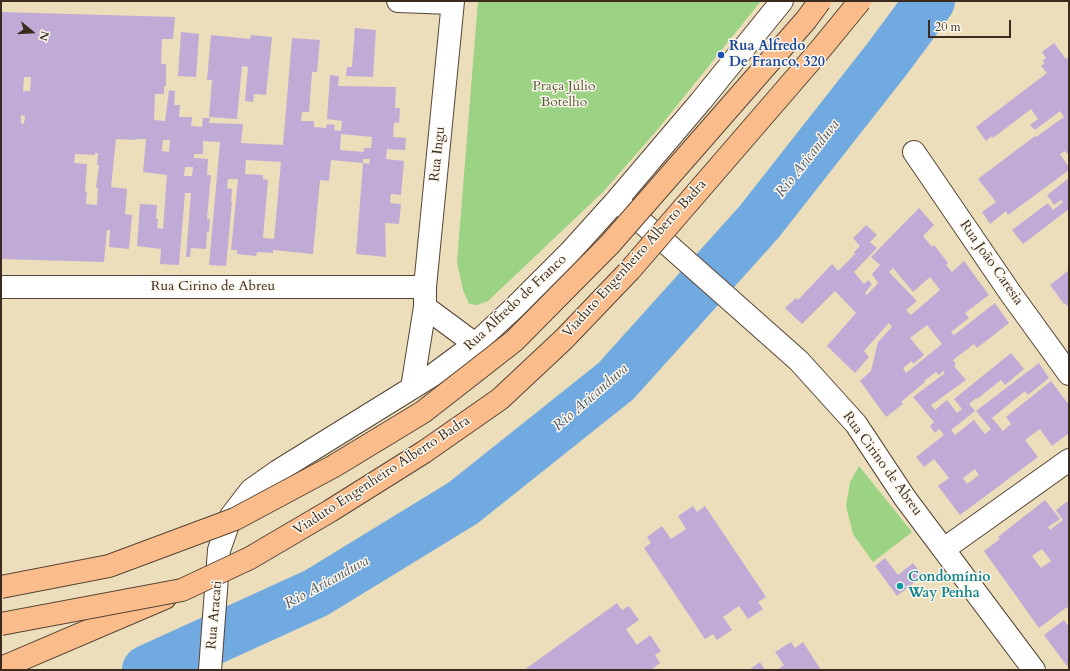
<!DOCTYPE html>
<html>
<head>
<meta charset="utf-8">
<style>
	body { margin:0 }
	#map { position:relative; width:1070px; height:671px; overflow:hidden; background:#ecdebb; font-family:Cardo,serif }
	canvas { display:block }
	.frame { position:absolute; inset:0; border:2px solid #3b2a1e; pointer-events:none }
	.north { position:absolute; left:12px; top:12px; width:40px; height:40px; -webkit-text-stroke:3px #fbf7ec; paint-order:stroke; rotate:108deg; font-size:11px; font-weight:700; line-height:16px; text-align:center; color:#3b2a1e }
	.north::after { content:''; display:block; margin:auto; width:14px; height:18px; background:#3b2a1e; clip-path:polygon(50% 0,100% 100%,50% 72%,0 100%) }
	.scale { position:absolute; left:928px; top:20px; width:83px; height:18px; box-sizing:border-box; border:2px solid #3b2a1e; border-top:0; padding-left:5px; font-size:12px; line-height:14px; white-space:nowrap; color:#3b2a1e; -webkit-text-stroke:3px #fbf7ec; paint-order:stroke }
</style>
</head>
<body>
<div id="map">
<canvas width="1070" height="671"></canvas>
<div class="frame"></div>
<div class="north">N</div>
<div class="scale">20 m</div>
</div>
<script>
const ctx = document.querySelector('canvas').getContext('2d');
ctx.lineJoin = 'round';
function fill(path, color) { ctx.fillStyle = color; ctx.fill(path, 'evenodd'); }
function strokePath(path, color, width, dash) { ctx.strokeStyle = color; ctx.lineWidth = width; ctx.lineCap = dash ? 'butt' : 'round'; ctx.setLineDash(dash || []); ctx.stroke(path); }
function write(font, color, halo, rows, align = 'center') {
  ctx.font = font + ' Cardo,serif'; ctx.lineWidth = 3; ctx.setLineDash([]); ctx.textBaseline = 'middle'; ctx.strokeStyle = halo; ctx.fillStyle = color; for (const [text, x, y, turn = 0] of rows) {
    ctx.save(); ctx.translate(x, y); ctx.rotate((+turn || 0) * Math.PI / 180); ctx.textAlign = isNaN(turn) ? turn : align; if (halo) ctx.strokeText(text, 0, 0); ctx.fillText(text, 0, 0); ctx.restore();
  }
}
const green = new Path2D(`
	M478 1H761L658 129 603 192 488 301 477 305 469 304 463 290 457 262Z
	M859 466 912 532 873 562 853 534 846 506 850 482Z`);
const river = new Path2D(`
	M147 670 316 593 463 503 616 381 759 222 887 59 930 1`);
const building = new Path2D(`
	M1 12 175 17 173 39H162L161 64H166V86H164V94H155L154 120 165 121 169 90 175 91 174 105H180L179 117H192L191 126 202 127 203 118H210L209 123 243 124 241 143 283 145 292 38 320 40 317 72H312L309 112H302L301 121H314V127L326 128 327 124 335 125 334 130 341 131 342 121 327 119 330 75 339 76 338 86 396 87 395 108H400L399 123 394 122 393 137 406 138 405 150 387 149 386 159 404 161 401 195 391 194 390 203 401 204 399 224 385 223 386 257 356 254 363 163 369 164 370 159H363V163L331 160 329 181 320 180 313 254 273 250V253L257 252 256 256 237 254V250H231L238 179H228L227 188 232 189 231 202H232L226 266 209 265 220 142 203 141V154H194V158L208 159 207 175H211L207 219H210L209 232H207L206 249 191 248 190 257H186L191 193H185L179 265 160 264 161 249 137 246 140 204 157 205 156 219H158L157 228 163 229 167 175 143 172 146 139H137L136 140 116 139 111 187 127 189 125 214 132 215 129 249 109 247 110 230H107L104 262 1 259ZM24 77H31L30 91H23ZM21 115 25 116 24 124 21 123ZM341 134 372 137 371 148H364V152L340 150ZM163 140H170L169 152 162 151ZM95 153H98L97 165H99L96 188H98L97 205 86 204 87 192H85L87 164 74 163 75 154 95 155ZM246 160 281 162 274 239 263 238 268 180 263 179V175L245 174ZM185 167H193L192 176H184Z
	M355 28 376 30 373 77 346 76 347 67H352Z
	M181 32 199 34 196 77 178 76Z
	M211 35 250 39 251 35 272 37 266 95 254 94 253 102 245 101 248 67 242 66 237 119 209 117 212 80H207Z
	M1054 43 1066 59 1069 57V156L1065 151 1060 154 1069 167V170L1008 215 1006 211 990 224 982 212 996 202 978 179 1035 136 1036 137 1064 117 1060 111 1035 130 1030 125 1038 119 1031 109 993 138 992 136 986 141 976 127 1047 73 1041 66 1045 63 1042 61 1046 58 1042 52Z
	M1069 178V209L1023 244 1012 230 1048 203 1053 210 1063 202 1061 200 1054 205 1047 195Z
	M919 208 934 225 923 236 932 247 934 245 948 263 946 265 952 272 964 261 989 295 965 313 969 318 951 332 954 335 995 303 1009 323 977 348 974 344 953 360 956 364 954 366 966 380 931 405 935 410 947 400 957 413 962 409 954 399 1011 353 1024 369 1005 385 1001 380 977 399 976 398 969 404 975 411 951 430 955 435 974 420 985 434 991 429 976 411 1039 363 1049 378 1028 395 1025 391 992 418 1003 431 1011 424 1006 417 1051 381 1069 405V433L1052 446 1040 429 1025 440 1038 457 960 515 938 486 949 478 934 459 924 467 916 457 944 435 939 429 935 433 930 426 934 422 913 397 945 373 943 371 939 375 936 372 924 381 925 382 901 402 903 404 886 417 860 381 871 371 878 342 892 327 889 323 864 351 869 357 855 373 827 346 856 313 835 291 802 324 785 308 796 298 798 300 832 264 838 271 855 254 854 252 860 246 853 238 866 225 877 235 870 242 877 248 854 272 864 284 868 280 872 284 865 293 867 295 878 283 872 274 880 265 871 257ZM893 268 913 292 930 277 940 290 911 315 906 310 917 301 889 272ZM927 325 942 344 906 373 903 368 912 361 913 364 924 355 910 338ZM975 469 979 475 967 484 963 478Z
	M1069 270V308L1065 303 1064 304 1050 285Z
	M1045 500 1060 519 1048 527 1050 530 1063 520 1056 510 1069 500V599L1068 600 1069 602V609L1067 607 1039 628 984 551 1000 539 998 537ZM1042 549 1051 561 1041 568 1032 556Z
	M693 506 697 512 705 506 766 597 758 602 763 609 748 619 739 606 723 617 732 630 717 640 713 634 705 639 644 548 651 543 647 537 662 526 671 539 686 529 678 516Z
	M885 558 898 575 913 563 923 576 897 596 875 566Z
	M617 603 622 610 629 606 639 620 626 629 637 645 650 635 661 651 655 655 660 663 651 670H524Z
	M1064 620 1069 627V665L1067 666 1044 635Z
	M791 642 795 648 803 642 821 670H777L784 665 775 652Z
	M760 662 765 670H749Z`);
const minor = new Path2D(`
	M398 1 452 3
	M914 152 1011 294 1069 374
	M620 204 666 243 799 361 856 424 905 498 1034 670
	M1 287H425
	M425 307 475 344
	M412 388 425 307V287L453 1
	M944 549 1069 460
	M210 670 219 550 231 516 251 490 278 471 433 375 475 344 514 308 570 252 616 201 701 101 782 1`);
const highway = new Path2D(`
	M1 668 165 598`);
const highwayBridge = new Path2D(`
	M1 587 109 566 235 519 334 466 423 412 514 341 610 244 806 20 820 1
	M1 624 182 590 250 558 330 511 424 452 500 399 564 339 630 270 819 51 860 1`);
const markers = [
	[721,55,4,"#1a4fb4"],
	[900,586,4,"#0f9aa8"]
];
const transitNames = [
	["Rua Alfredo",729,47],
	["De Franco, 320",729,63]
];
const parkNames = [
	["Praça Júlio",564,87],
	["Botelho",564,103]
];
const streetNames = [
	["Rua Ingu",438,154,-84],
	["Viaduto Engenheiro Alberto Badra",635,259,-48],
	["Rua João Caresia",991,263,55],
	["Rua Cirino de Abreu",213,287],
	["Rua Alfredo de Franco",516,303,-43],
	["Rua Cirino de Abreu",882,464,54],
	["Viaduto Engenheiro Alberto Badra",382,476,-33],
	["Rua Aracati",215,615,-85]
];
const cultureNames = [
	["Condomínio",908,578],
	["Way Penha",908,594]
];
const waterNames = [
	["Rio Aricanduva",808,159,-52],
	["Rio Aricanduva",591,398,-41],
	["Rio Aricanduva",327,583,-29]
];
fill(green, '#9cd283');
strokePath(river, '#71aae0', 50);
fill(building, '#c0abd6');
strokePath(minor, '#564536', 24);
strokePath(highway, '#564536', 24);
strokePath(minor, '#fff', 22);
strokePath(highway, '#fabc8b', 22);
strokePath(highwayBridge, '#564536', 24, []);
strokePath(highwayBridge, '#fabc8b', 22);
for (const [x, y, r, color] of markers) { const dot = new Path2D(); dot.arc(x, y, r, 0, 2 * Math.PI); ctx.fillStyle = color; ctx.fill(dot); strokePath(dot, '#fbf7ec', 1.5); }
write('bold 14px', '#164399', '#fbf7ec', transitNames, 'left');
write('14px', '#585c3c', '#fbf7ec', parkNames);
write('14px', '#3b2a1e', '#fbf7ec', streetNames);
write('bold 14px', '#0d838f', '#fbf7ec', cultureNames, 'left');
write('italic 15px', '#4e5762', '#fbf7ec', waterNames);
</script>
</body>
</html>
